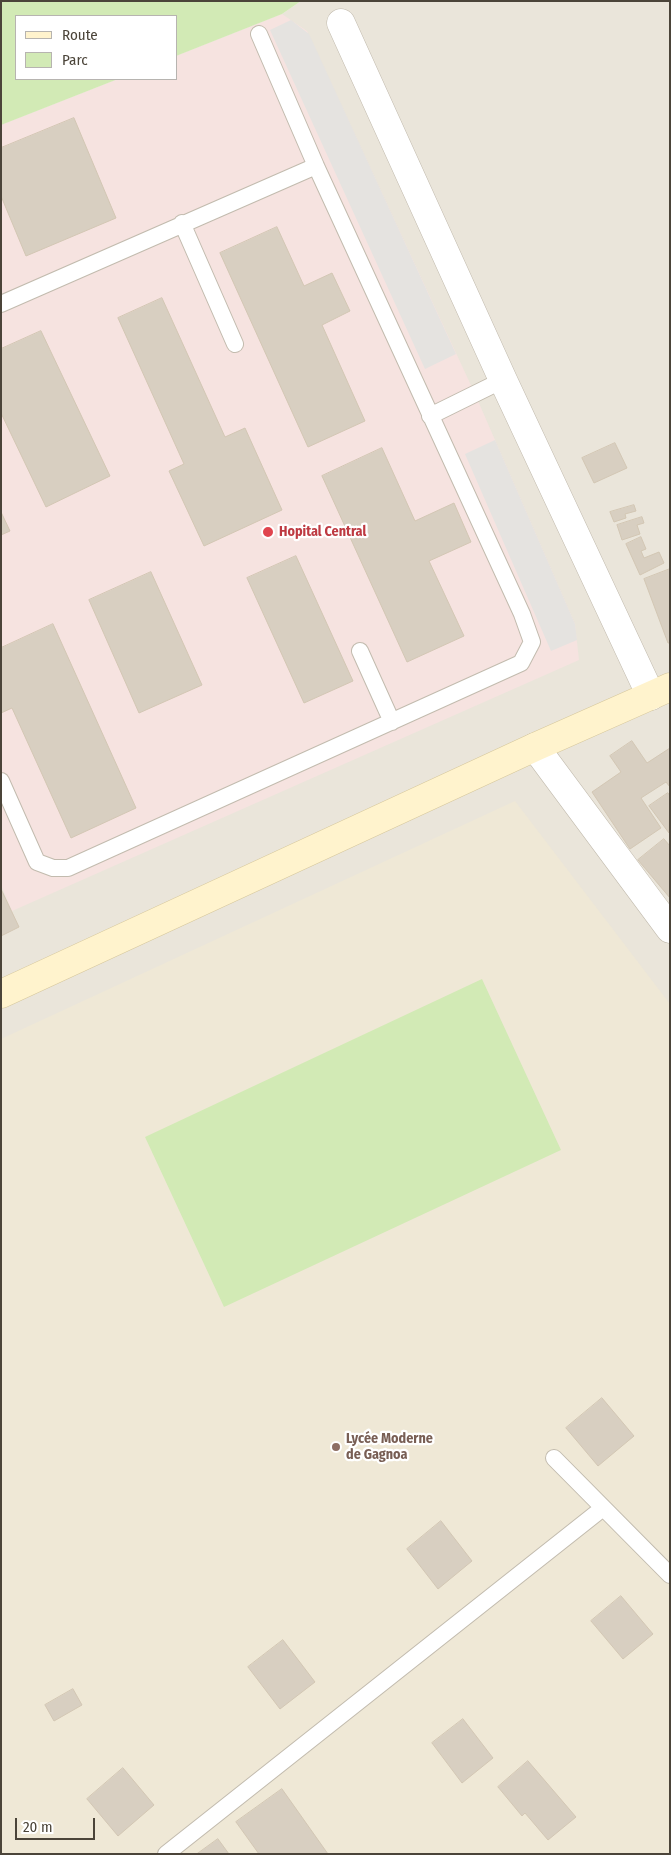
<!DOCTYPE html>
<html>
<head>
<meta charset="utf-8">
<style>
	body { margin:0 }
	#map { position:relative; width:671px; height:1855px; overflow:hidden; background:#f6f3ec; font-family:"Fira Sans Condensed",sans-serif }
	canvas { display:block }
	.frame { position:absolute; inset:0; border:2px solid #4b4439; pointer-events:none }
	.legend { position:absolute; left:15px; top:15px; width:162px; height:65px; box-sizing:border-box; background:#fff; border:1px solid #b7b4b0; margin:0; padding:6px 9px; list-style:none; font-size:15px; color:#4b4439 }
	.legend li { display:flex; align-items:center; gap:10px; height:25px }
	.legend b { width:25px; border:1px solid #b7b4b0 }
	.scale { position:absolute; left:15px; top:1818px; width:80px; height:22px; box-sizing:border-box; border:2px solid #4b4439; border-top:0; padding-left:6px; font-size:15px; line-height:18px; white-space:nowrap; color:#4b4439; -webkit-text-stroke:4px #fff; paint-order:stroke }
</style>
</head>
<body>
<div id="map">
<canvas width="671" height="1855"></canvas>
<div class="frame"></div>
<ul class="legend">
<li><b style="height:6px;background:#fff3cd"></b>Route</li>
<li><b style="height:14px;background:#d2eab5"></b>Parc</li>
</ul>
<div class="scale">20 m</div>
</div>
<script>
const ctx = document.querySelector('canvas').getContext('2d');
ctx.lineJoin = 'round';
function fill(path, color) { ctx.fillStyle = color; ctx.fill(path, 'evenodd'); }
function strokePath(path, color, width, dash) { ctx.strokeStyle = color; ctx.lineWidth = width; ctx.lineCap = dash ? 'butt' : 'round'; ctx.setLineDash(dash || []); ctx.stroke(path); }
function write(font, color, halo, rows, align = 'center') {
  ctx.font = font + ' "Fira Sans Condensed",sans-serif'; ctx.lineWidth = 4.5; ctx.setLineDash([]); ctx.textBaseline = 'middle'; ctx.strokeStyle = halo; ctx.fillStyle = color; for (const [text, x, y, turn = 0] of rows) {
    ctx.save(); ctx.translate(x, y); ctx.rotate((+turn || 0) * Math.PI / 180); ctx.textAlign = isNaN(turn) ? turn : align; if (halo) ctx.strokeText(text, 0, 0); ctx.fillText(text, 0, 0); ctx.restore();
  }
}
const residential = new Path2D(`
	M301 1H670V1854H1V125L118 79H176V56L282 14Z`);
const education = new Path2D(`
	M515 801 670 1004V1854H1V1039Z`);
const medical = new Path2D(`
	M282 14 307 31 475 394 575 624 579 660 12 911 1 885V125L118 79H176V56Z`);
const green = new Path2D(`
	M1 1H301L282 14 176 56V16H16V79H118L1 125Z
	M482 979 561 1150 224 1307 145 1137Z`);
const parking = new Path2D(`
	M291 20 309 34 456 354 425 369 270 30Z
	M495 440 575 624 577 640 551 651 465 454Z`);
const building = new Path2D(`
	M74 118 116 218 26 256 1 196V148Z
	M277 227 304 286 332 273 350 311 322 325 365 421 308 447 220 253Z
	M162 298 225 437 245 428 282 510 204 546 169 471 184 464 118 318Z
	M41 331 110 476 46 507 1 413V349Z
	M615 443 627 468 594 483 582 458Z
	M382 448 415 521 454 503 471 542 429 561 464 636 407 662 322 476Z
	M634 505 636 511 625 514 626 518 614 522 610 512Z
	M1 512 10 531 1 535Z
	M642 517 644 523 637 525 640 534 622 540 617 525Z
	M641 537 646 549 641 551 644 558 659 552 664 563 640 575 626 544Z
	M296 556 353 681 304 703 247 578Z
	M670 569V643H668L644 579Z
	M151 572 202 685 139 713 89 600Z
	M53 624 136 808 71 838 12 708 1 713V648Z
	M632 741 647 763 670 748V787L666 782 641 798 661 828 630 849 592 792 621 772 610 756Z
	M668 793 670 796 669 833 649 806Z
	M664 839 670 846V898L638 860Z
	M1 889 19 927 1 936Z
	M602 1398 634 1436 598 1466 566 1428Z
	M441 1521 472 1561 438 1589 407 1549Z
	M621 1596 653 1634 623 1659 591 1621Z
	M283 1640 315 1682 280 1709 248 1667Z
	M73 1689 82 1705 54 1721 45 1705Z
	M463 1719 493 1758 462 1783 432 1743Z
	M528 1761 576 1817 548 1840 525 1813 522 1816 498 1787Z
	M123 1768 154 1805 118 1836 87 1799Z
	M282 1789 328 1854H259L236 1822Z
	M218 1839 229 1854H197Z`);
const lane = new Path2D(`
	M182 223 235 344
	M1 304 316 166
	M430 416 503 380
	M360 651 392 722
	M1 781 37 862 53 868H68L521 663 532 642 522 614 316 166 259 34
	M554 1458 670 1575
	M166 1854 603 1508`);
const street = new Path2D(`
	M341 23 503 380 651 696
	M535 747 670 929`);
const secondary = new Path2D(`
	M1 994 535 747 670 687`);
const markers = [
	[268,532,6,"#e0444e"],
	[336,1447,5,"#8d6e63"]
];
const healthNames = [
	["Hopital Central",279,532]
];
const educationNames = [
	["Lycée Moderne",346,1439],
	["de Gagnoa",346,1455]
];
fill(residential, '#eae5da');
fill(education, '#efe8d6');
fill(medical, '#f6e3e0');
fill(green, '#d2eab5');
fill(parking, '#e5e3e0');
fill(building, '#d8cfc1');
strokePath(building, '#d3c7b4', 1);
strokePath(lane, '#c2bbae', 18);
strokePath(street, '#c2bbae', 29);
strokePath(secondary, '#d6c79b', 29);
strokePath(lane, '#fff', 16);
strokePath(street, '#fff', 28);
strokePath(secondary, '#fff3cd', 28);
for (const [x, y, r, color] of markers) { const dot = new Path2D(); dot.arc(x, y, r, 0, 2 * Math.PI); ctx.fillStyle = color; ctx.fill(dot); strokePath(dot, '#fff', 2); }
write('bold 14px', '#be3a42', '#fff', healthNames, 'left');
write('bold 14px', '#785e54', '#fff', educationNames, 'left');
</script>
</body>
</html>
